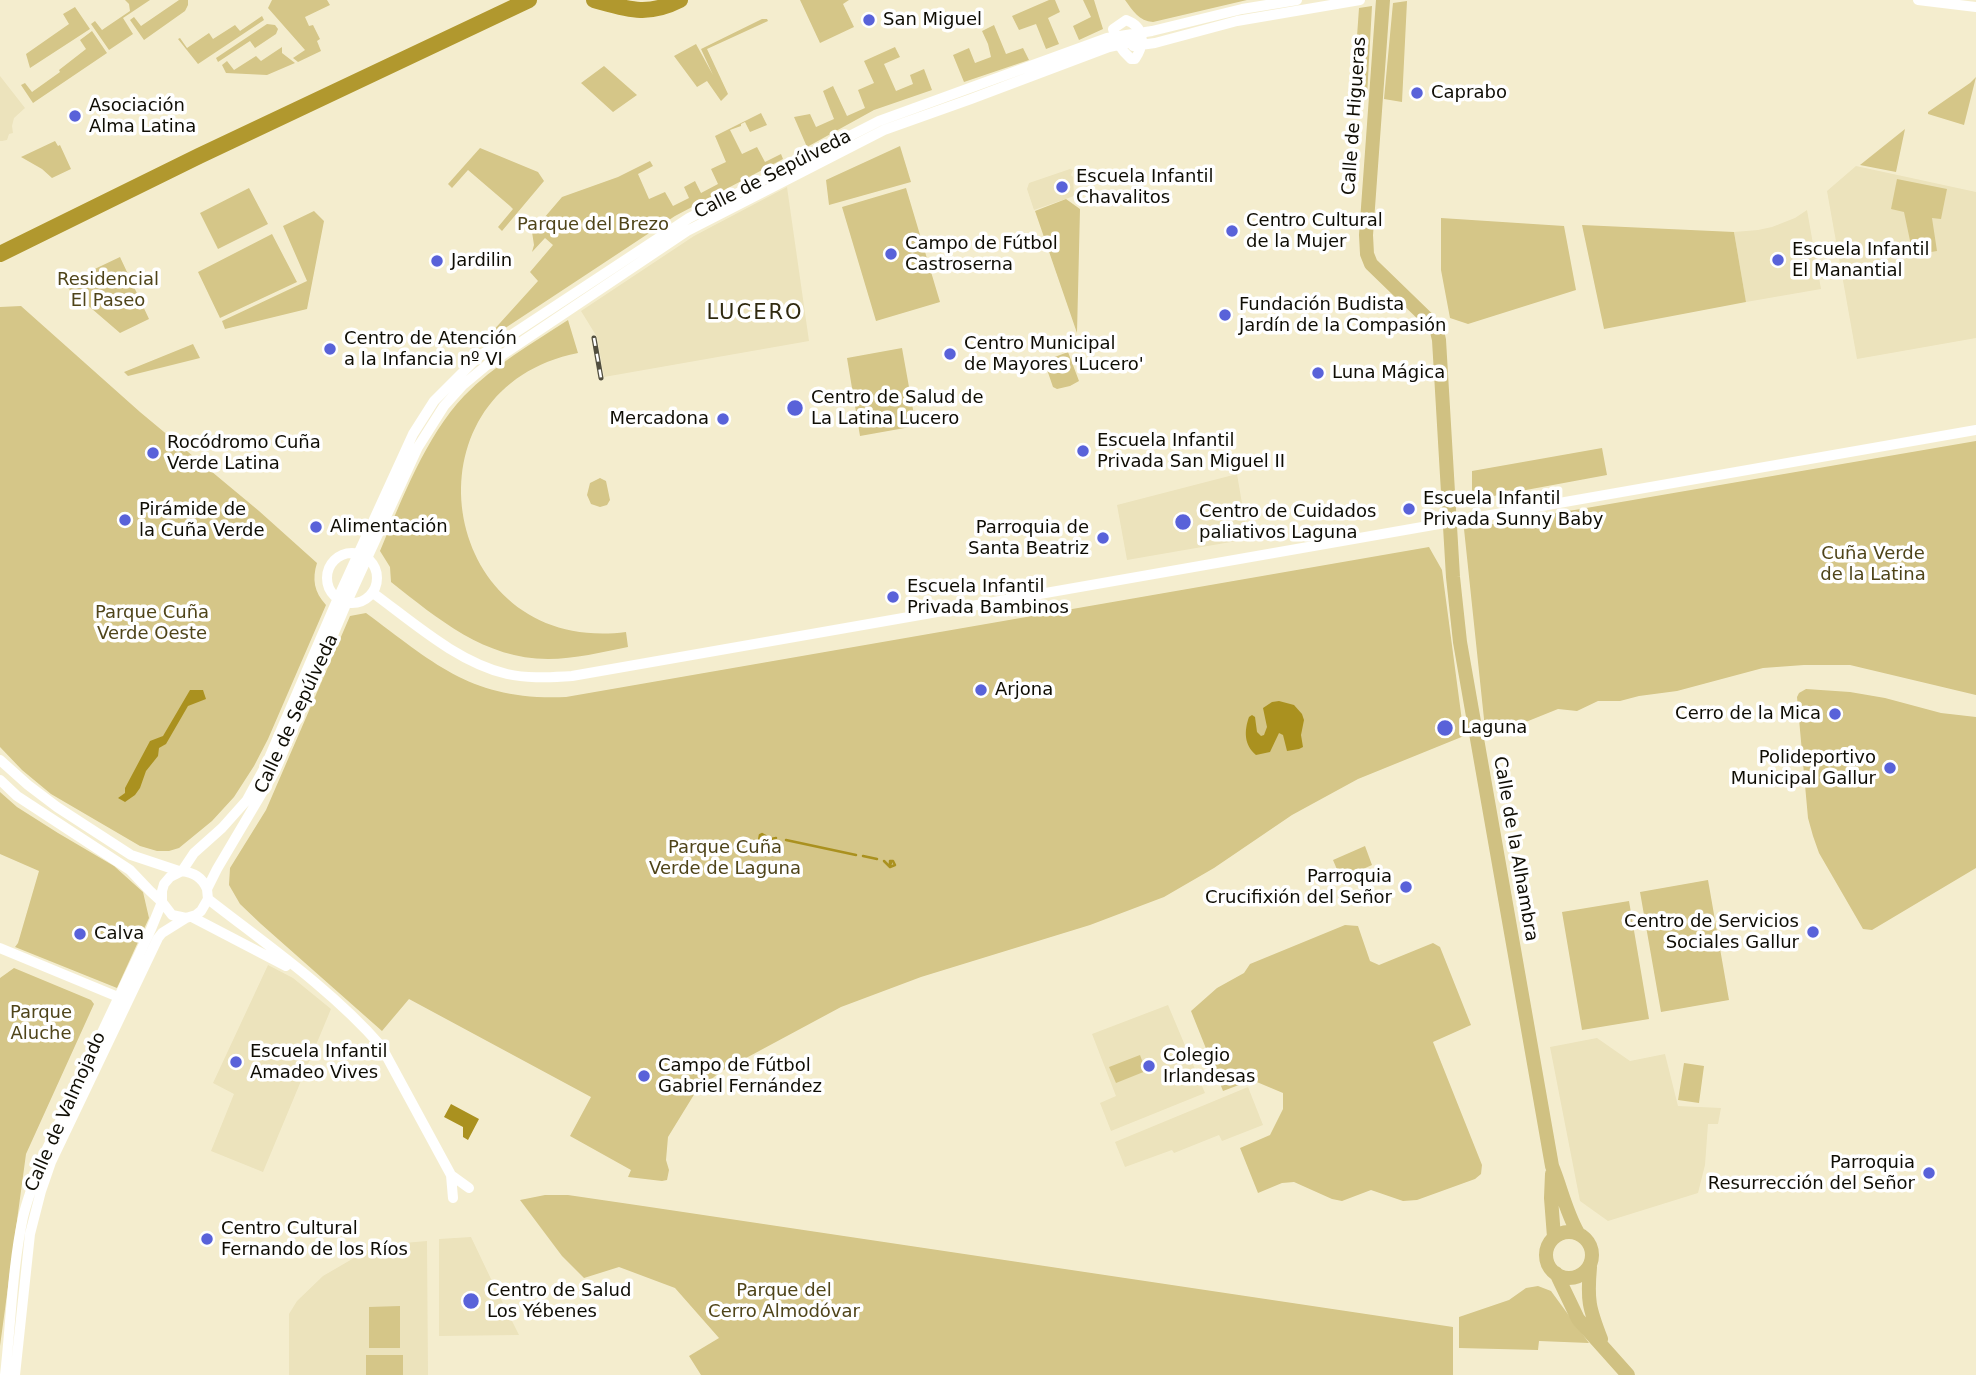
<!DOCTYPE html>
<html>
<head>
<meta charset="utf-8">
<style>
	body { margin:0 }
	canvas { display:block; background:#f4edce }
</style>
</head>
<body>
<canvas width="1976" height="1375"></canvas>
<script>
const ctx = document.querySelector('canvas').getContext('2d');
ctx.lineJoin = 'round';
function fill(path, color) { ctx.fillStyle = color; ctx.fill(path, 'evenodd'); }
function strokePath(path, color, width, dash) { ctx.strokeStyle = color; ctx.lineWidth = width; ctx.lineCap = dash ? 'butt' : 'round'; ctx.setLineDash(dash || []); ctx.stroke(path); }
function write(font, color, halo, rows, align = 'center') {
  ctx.font = font + ' "DejaVu Sans",sans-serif'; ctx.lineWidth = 7; ctx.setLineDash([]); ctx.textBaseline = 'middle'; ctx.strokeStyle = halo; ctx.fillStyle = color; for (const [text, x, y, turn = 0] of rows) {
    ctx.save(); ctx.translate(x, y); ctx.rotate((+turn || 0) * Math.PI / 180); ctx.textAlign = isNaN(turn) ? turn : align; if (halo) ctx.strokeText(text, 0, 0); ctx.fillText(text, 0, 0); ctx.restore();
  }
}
const built = new Path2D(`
	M0 76 25 108 14 118 12 126 13 133 9 134 7 140 2 141H0Z
	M1856 166 1976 192V338L1857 359 1827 191Z
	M1070 169 1073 170 1071 175 1073 177 1074 196 1034 210 1027 189 1029 183Z
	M787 187 809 341 604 377 597 337 581 311 694 236Z
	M1807 210 1821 289 1746 302 1734 232 1758 230 1772 227 1795 218Z
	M1237 474 1248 539 1127 560 1117 505Z
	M268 965 293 978 331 1009 263 1172 211 1151 234 1094 213 1083Z
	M1168 1005 1205 1093 1111 1131 1100 1103 1116 1096 1092 1034Z
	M1597 1038 1630 1061 1665 1054 1678 1106 1721 1108 1718 1124H1708L1705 1165 1698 1193 1608 1221 1580 1201 1550 1047Z
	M1248 1087 1263 1125 1222 1141 1219 1135 1174 1153 1172 1150 1125 1167 1115 1142Z
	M471 1237 491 1279 519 1335 439 1336V1239Z
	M391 1239 392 1244 427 1241 428 1375H289V1314L297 1301 323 1276 378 1244Z`);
const green = new Path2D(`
	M125 0H150L123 18 133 34 109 50 91 24 95 21 102 30 130 11 129 4Z
	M179 0H188V5L185 11 144 40 130 20 134 17 141 26Z
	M272 0H327L330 5 305 17 309 26 313 25 320 39 317 41 321 51 298 62 293 58 305 50 268 8Z
	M800 0H849L843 4 854 27 820 43Z
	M1049 0H1055L1060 12 1048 18 1059 44 1046 49 1036 24 1019 30 1012 16Z
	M1083 0H1094L1103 29 1079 40 1073 26 1091 17Z
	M1125 0H1247L1153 22C1139 21 1133 11 1125 0Z
	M1407 1 1402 102 1384 99 1393 3Z
	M1372 6 1367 96 1353 93 1359 8Z
	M75 7 90 29 30 68 26 54 69 24 63 14Z
	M262 16 264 20 198 64 178 39 180 38 187 48 209 33 213 39 235 25 240 31Z
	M762 19H767L768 21 707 49 728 94 721 101 707 81 697 87 674 56 696 44 713 75 701 49Z
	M267 24 275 25 278 29 276 34 255 48 250 41 218 62 216 58Z
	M994 25 1006 54 1023 48 1029 60 964 82 953 55 969 48 975 63 991 57 988 44 982 31Z
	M92 31 107 53 33 103 21 85 25 83 32 92 60 72 59 70 86 49 80 40Z
	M282 47V53L295 63 267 75 226 73 222 65 227 61 234 70 256 56 261 61Z
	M895 47 900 57 884 64 896 91 913 84 910 75 924 69 932 90 874 110 807 147 794 117 810 114 816 127 834 119 823 91 833 86 847 116 865 108 858 90 874 83 864 61Z
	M604 66 637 95 613 112 581 83Z
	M1976 77 1964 125 1928 114V112L1970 83Z
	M761 113 767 125 750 132 745 122 741 124V126L730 130 742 154 757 147 765 162 781 154 783 159 675 216 481 344 538 281 530 272 553 245 545 238 532 252 534 245 532 232 562 197 618 177 650 161 653 166 638 174 649 199 665 192 673 206 689 198 684 187 695 181 701 193 718 184 711 169 726 162 715 136Z
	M1905 129 1896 172 1860 165Z
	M55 141 58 146 60 145 71 169 52 178 42 169 21 157Z
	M900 146 911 182 829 205 826 180Z
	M480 148 538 172 544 181 502 231 498 227 513 209 510 206 468 170 452 188 448 184Z
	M1897 179 1947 189 1941 219 1932 218 1937 251 1913 255 1904 212 1891 209Z
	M249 188 268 224 218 249 200 213Z
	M906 188 940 302 876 321 842 207Z
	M1066 199 1080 209 1077 333 1035 211Z
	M314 211 324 221 307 309 225 329 222 321 307 281 283 226Z
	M1441 218 1564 226 1576 290 1468 324 1450 318 1441 270Z
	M1582 225 1734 232 1746 302 1604 329Z
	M272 234 297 282 220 318 198 272Z
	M120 257 149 319 120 333 63 284Z
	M21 306 140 412 259 511 317 563C312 579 314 592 326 605L268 739 254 766 234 797 212 821 179 848 169 851H157L140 846 51 794 22 770 0 747V307Z
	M568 320 578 353C396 389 438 656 626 632L628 647C602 652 575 659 548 659 485 659 438 619 391 582L390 567 380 551C402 499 426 436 464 396 494 365 533 343 568 320Z
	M193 344 200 358 128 376 124 372Z
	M902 348 916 426 860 436 847 358Z
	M1068 352 1079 381 1070 386 1057 389 1053 387 1044 361Z
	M1976 441V695L1850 665H1804L1763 668 1677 691 1639 696 1620 701H1598L1577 711 1558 709 1486 738 1464 529Z
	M1602 448 1607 475 1472 500V471Z
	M600 478 606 481 610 500 607 505 600 507 591 504 587 495 590 483Z
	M1429 547 1442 570 1464 736 1358 779 1292 815 1214 868 1164 897 1090 925 921 977 841 1007 720 1072 695 1093 668 1137 666 1160 669 1170 667 1180 662 1181 628 1177 631 1170 570 1136 591 1097 409 999 382 1031 261 924 240 904 229 885 230 868 266 810 350 616 366 613C436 665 473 701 566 697Z
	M1806 689 1850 692 1885 698 1941 713 1976 717V868L1872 930 1863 929 1819 853 1813 836 1808 818 1797 697 1799 693Z
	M0 792 17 807 58 833 114 866 143 892 149 918 117 988 15 947 18 943 39 871 0 854Z
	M1365 846 1372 865 1341 879 1333 860Z
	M1708 880 1729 1000 1661 1012 1640 892Z
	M1629 901 1649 1019 1582 1030 1562 912Z
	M1345 925 1358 926 1370 961 1379 965 1433 943 1440 947 1471 1025 1433 1042 1482 1165 1481 1174 1475 1179 1417 1200 1403 1201 1371 1190 1342 1201 1332 1199 1294 1182 1282 1183 1258 1193 1240 1148 1270 1135 1283 1109V1093L1252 1080 1223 1091 1191 1011 1217 988 1244 973 1250 964Z
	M14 968 91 1000 94 1004 26 1154 0 1346V978Z
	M1140 1055 1146 1071 1116 1083 1109 1067Z
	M1684 1063 1704 1066 1699 1103 1678 1100Z
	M545 1195H568L643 1206 1453 1327V1375H701L689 1356 719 1338 675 1288 619 1267 584 1278 562 1256 520 1200Z
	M1538 1286 1551 1291 1589 1343 1539 1341 1538 1350 1459 1348V1317L1509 1300 1526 1288Z
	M400 1306V1348H369V1307Z
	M366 1355H403V1375H366Z`);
const water = new Path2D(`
	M190 690H203L206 699 188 706 166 744 159 748 158 756 146 771 140 788 135 795 125 802 118 798 125 793V788L150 741 163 736Z
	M1279 701 1294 705 1302 714 1304 720 1301 735 1303 747 1299 749 1287 751 1283 735 1279 733 1270 752 1256 755C1244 745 1244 731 1249 717L1252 715 1255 717 1257 732 1261 736 1264 735 1267 727 1263 708 1272 702Z
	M451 1104 479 1119 468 1140 463 1137V1127L444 1117Z`);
const stream = new Path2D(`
	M762 837 763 836 765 838 764 840H759L760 835 762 834 771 839 776 838
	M786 840 856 855
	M863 856 877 859
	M884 861 890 867 895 865 893 861H890V865L891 863`);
const minor = new Path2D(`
	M1918 0 1976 7
	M1126 20C1145 27 1145 44 1135 59H1131C1122 51 1115 40 1113 29Z
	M1133 46 1155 43 1237 21 1360 0
	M327 578a25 25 0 1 1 50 0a25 25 0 1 1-50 0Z
	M373 593C414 623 457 662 507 674 529 679 551 677 572 676L1976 430
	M0 760 28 785 57 807 131 855 179 871
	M0 780 17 796 130 870 150 891 162 902 172 915 186 918 196 915 201 911 208 899 207 889 217 869 275 771 347 602 418 447 444 406 463 385 487 365 687 231 884 130 971 99 1109 47 1142 40
	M182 871 194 853 222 828 247 800 266 765 338 598 413 434 434 401 478 357 689 218 879 121 1107 38 1152 31 1242 9 1297 0
	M208 899C267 945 331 989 381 1046L451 1175 453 1198
	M192 917 286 966
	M0 948 123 999
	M451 1175 469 1188
	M5 1375C11 1323 12 1269 23 1217 28 1196 36 1176 44 1155L151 929 162 902V891L164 884 170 877 182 871C194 873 202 877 207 889
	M15 1375 30 1234 41 1191 51 1162 158 938 162 933 186 918`);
const major = new Path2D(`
	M1383 0 1366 235 1367 254 1371 264 1436 327 1439 340 1453 577 1460 642 1552 1166C1561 1188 1566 1212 1578 1233
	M1552 1174 1551 1198 1554 1237
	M1546 1255a23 23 0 1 1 46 0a23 23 0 1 1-46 0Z
	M1590 1267C1587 1300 1589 1308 1601 1339
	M1556 1273 1578 1319 1628 1375`);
const highway = new Path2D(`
	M594 0C627 9 647 17 680 0
	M0 254 199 156 529 0`);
const rail = new Path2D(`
	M594 338 601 378`);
const markers = [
	[869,20,7,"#5962d9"],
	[1417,93,7,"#5962d9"],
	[75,116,7,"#5962d9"],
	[1062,187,7,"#5962d9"],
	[1232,231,7,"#5962d9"],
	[891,254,7,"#5962d9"],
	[1778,260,7,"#5962d9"],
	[437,261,7,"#5962d9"],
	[1225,315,7,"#5962d9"],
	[330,349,7,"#5962d9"],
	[950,354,7,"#5962d9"],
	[1318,373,7,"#5962d9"],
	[795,408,9,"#5962d9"],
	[723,419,7,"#5962d9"],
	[1083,451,7,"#5962d9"],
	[153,453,7,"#5962d9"],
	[1409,509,7,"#5962d9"],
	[125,520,7,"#5962d9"],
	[1183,522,9,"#5962d9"],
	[316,527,7,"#5962d9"],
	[1103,538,7,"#5962d9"],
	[893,597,7,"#5962d9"],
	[981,690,7,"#5962d9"],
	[1835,714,7,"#5962d9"],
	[1445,728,9,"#5962d9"],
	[1890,768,7,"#5962d9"],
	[1406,887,7,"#5962d9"],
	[1813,932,7,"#5962d9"],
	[80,934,7,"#5962d9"],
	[236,1062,7,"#5962d9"],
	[1149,1066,7,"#5962d9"],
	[644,1076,7,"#5962d9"],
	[1929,1173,7,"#5962d9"],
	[207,1239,7,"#5962d9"],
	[471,1301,9,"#5962d9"]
];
const poiNames = [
	["San Miguel",883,20],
	["Caprabo",1431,93],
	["Asociación",89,106],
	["Alma Latina",89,127],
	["Escuela Infantil",1076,177],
	["Chavalitos",1076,198],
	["Centro Cultural",1246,221],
	["de la Mujer",1246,242],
	["Campo de Fútbol",905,244],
	["Castroserna",905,265],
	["Escuela Infantil",1792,250],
	["El Manantial",1792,271],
	["Jardilin",451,261],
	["Fundación Budista",1239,305],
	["Jardín de la Compasión",1239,326],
	["Centro de Atención",344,339],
	["a la Infancia nº VI",344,360],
	["Centro Municipal",964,344],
	["de Mayores 'Lucero'",964,365],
	["Luna Mágica",1332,373],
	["Centro de Salud de",811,398],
	["La Latina Lucero",811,419],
	["Mercadona",709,419,"right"],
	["Escuela Infantil",1097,441],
	["Privada San Miguel II",1097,462],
	["Rocódromo Cuña",167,443],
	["Verde Latina",167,464],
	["Escuela Infantil",1423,499],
	["Privada Sunny Baby",1423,520],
	["Pirámide de",139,510],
	["la Cuña Verde",139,531],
	["Centro de Cuidados",1199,512],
	["paliativos Laguna",1199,533],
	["Alimentación",330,527],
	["Parroquia de",1089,528,"right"],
	["Santa Beatriz",1089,549,"right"],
	["Escuela Infantil",907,587],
	["Privada Bambinos",907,608],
	["Arjona",995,690],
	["Cerro de la Mica",1821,714,"right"],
	["Laguna",1461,728],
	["Polideportivo",1876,758,"right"],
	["Municipal Gallur",1876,779,"right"],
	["Parroquia",1392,877,"right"],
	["Crucifixión del Señor",1392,898,"right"],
	["Centro de Servicios",1799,922,"right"],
	["Sociales Gallur",1799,943,"right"],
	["Calva",94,934],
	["Escuela Infantil",250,1052],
	["Amadeo Vives",250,1073],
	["Colegio",1163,1056],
	["Irlandesas",1163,1077],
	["Campo de Fútbol",658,1066],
	["Gabriel Fernández",658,1087],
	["Parroquia",1915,1163,"right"],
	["Resurrección del Señor",1915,1184,"right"],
	["Centro Cultural",221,1229],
	["Fernando de los Ríos",221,1250],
	["Centro de Salud",487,1291],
	["Los Yébenes",487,1312]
];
const streetNames = [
	["Calle de Higueras",1355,116,-86],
	["Calle de Sepúlveda",773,175,-27],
	["Calle de Sepúlveda",297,714,-65],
	["Calle de la Alhambra",1515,849,80],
	["Calle de Valmojado",66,1112,-66]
];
const parkNames = [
	["Parque del Brezo",593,225],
	["Residencial",108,280],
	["El Paseo",108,301],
	["Cuña Verde",1873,554],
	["de la Latina",1873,575],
	["Parque Cuña",152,613],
	["Verde Oeste",152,634],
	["Parque Cuña",725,848],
	["Verde de Laguna",725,869],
	["Parque",41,1013],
	["Aluche",41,1034],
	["Parque del",784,1291],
	["Cerro Almodóvar",784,1312]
];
const quarterNames = [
	["LUCERO",755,314]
];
fill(built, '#ece3bc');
fill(green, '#d5c688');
fill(water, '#aa911f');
strokePath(stream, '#aa911f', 2.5);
strokePath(minor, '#fff', 10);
strokePath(major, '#d0c182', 14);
strokePath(highway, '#b1982e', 16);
strokePath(rail, '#514e3e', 5);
strokePath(rail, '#fff', 2.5, [8]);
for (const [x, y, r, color] of markers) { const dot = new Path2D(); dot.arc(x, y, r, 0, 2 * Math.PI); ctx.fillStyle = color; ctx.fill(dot); strokePath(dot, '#fff', 2.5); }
write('18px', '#0f0d04', '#fff', poiNames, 'left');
write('18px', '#0f0d04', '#fff', streetNames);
write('18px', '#4f4419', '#fff', parkNames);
ctx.letterSpacing = '2px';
write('21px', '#302a10', '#fff', quarterNames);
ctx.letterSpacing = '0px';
</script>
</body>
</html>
